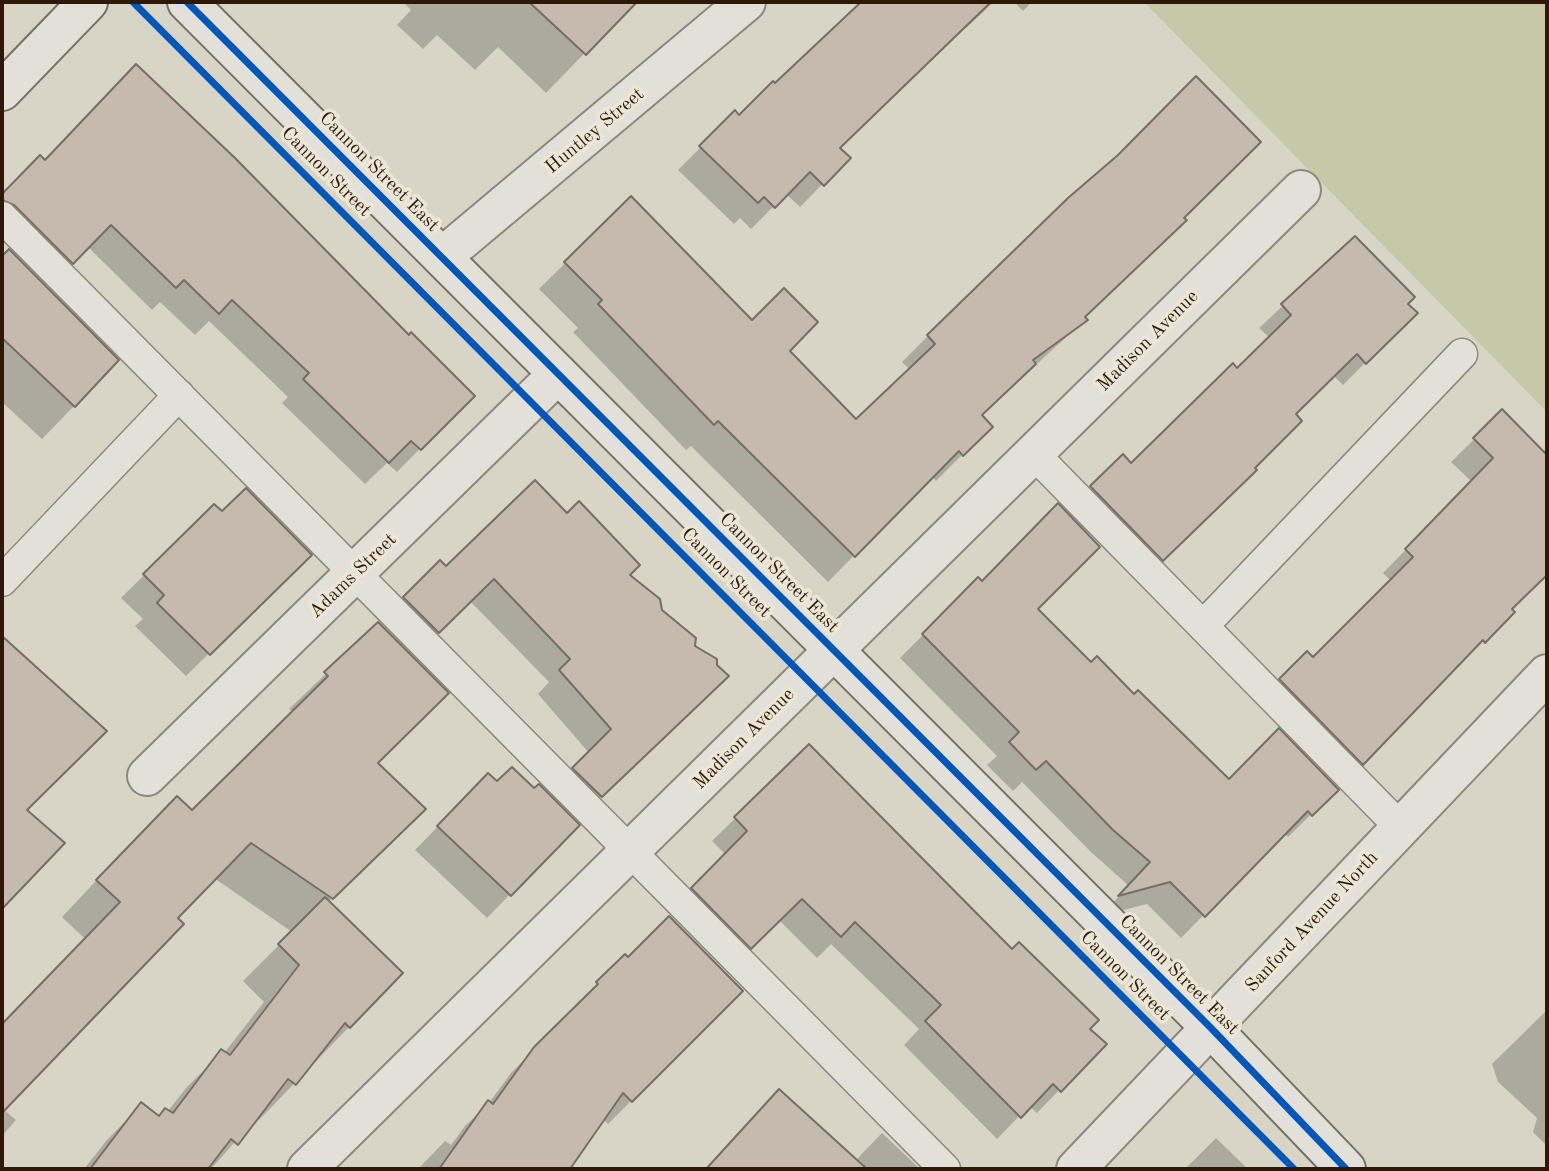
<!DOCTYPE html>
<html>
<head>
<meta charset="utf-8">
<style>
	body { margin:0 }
	#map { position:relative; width:1549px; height:1171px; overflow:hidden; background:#d8d5c7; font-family:"Old Standard TT",serif }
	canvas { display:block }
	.frame { position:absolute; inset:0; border:4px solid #301809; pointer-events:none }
</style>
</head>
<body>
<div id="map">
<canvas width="1549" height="1171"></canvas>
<div class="frame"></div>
</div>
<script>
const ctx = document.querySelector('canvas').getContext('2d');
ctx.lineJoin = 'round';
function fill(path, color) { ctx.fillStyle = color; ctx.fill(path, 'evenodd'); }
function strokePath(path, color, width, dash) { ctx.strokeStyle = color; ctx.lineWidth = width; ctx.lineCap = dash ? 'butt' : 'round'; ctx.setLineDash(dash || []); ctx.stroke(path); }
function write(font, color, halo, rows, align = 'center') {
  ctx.font = font + ' "Old Standard TT",serif'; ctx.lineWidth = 7; ctx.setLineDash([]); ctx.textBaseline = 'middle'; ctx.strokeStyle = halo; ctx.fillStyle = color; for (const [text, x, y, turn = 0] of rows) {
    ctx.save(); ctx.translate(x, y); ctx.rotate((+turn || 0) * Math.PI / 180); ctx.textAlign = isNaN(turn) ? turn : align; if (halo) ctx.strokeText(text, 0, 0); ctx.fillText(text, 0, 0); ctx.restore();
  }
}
const green = new Path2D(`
	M1144 2H1547V412Z`);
const shadow = new Path2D(`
	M403 2H634L546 93 498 47 475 70 437 35 423 49 397 25 411 10Z
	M865 2H994L966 28 964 26 838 148 848 158 800 207 786 194 751 229 740 218 734 224 678 170 735 113 739 117Z
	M1014 2H1032L1023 11Z
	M40 157 409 337 472 396 397 472 387 463 365 484 282 403 288 397 209 321 195 335 160 302 152 310 88 247 49 286 2 237V196Z
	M631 198 752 322 787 351 856 421 910 370 902 362 928 336 1085 320 980 416 964 453 936 481 932 476 828 582 691 446 686 450 573 332 578 328 539 289Z
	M1355 239 1415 313 1343 385 1333 375 1293 414 1232 493 1139 582 1069 510 1123 457 1131 465 1237 370 1270 338 1259 328Z
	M9 251 74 406 42 439 2 402V258Z
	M1502 412 1542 453 1547 448V573L1340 786 1258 703 1307 653 1313 659 1391 581 1383 573 1472 482 1451 462Z
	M214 506 222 514 309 555 186 676 135 626 143 619 121 598Z
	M440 563 446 569 628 575 693 647 704 699 578 819 551 792 589 753 538 694 549 682 470 601 415 654 382 621Z
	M978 580 1035 609 1091 664 1134 697 1229 781 1336 790 1288 837 1284 833 1181 938 1147 904 1100 916 1129 886 1091 852 1022 782 1013 791 987 765 997 756 900 658Z
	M378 624 376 763 387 845 328 902 349 1027 259 1120 256 1118 211 1169H84L106 1141 142 1104 158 1117 168 1111 186 1088 222 1052 224 1053 264 1002 243 981 292 932 214 878 3 1109 16 1120 2 1136V1025L85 939 62 917 140 834 192 813 293 713 289 709Z
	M2 638 104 731 25 810 62 843 2 906Z
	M809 746 1104 1044 1037 1113 1029 1106 997 1139 904 1045 919 1029 831 944 817 958 779 920 727 970 670 912 726 855 712 841Z
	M488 775 497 784 577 825 487 918 415 850Z
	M625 956 741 991 608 1124 603 1119 582 1149 561 1169 548 1164 544 1169H418L445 1141 451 1145 465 1126 489 1103 511 1073Z
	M1547 1010V1146L1533 1132 1537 1118 1498 1082 1492 1064Z
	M756 1115 855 1161 882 1133 920 1169H706Z
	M1216 1138 1248 1169H1185Z`);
const building = new Path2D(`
	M529 2H637L586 55Z
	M861 2H991L840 148 851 158 824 186 810 172 775 208 764 197 758 203 699 146 735 110 739 115 773 81 775 83Z
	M136 64 235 158 409 335 411 332 475 396 421 450 411 441 389 463 303 379 309 373 232 300 219 314 184 280 176 288 111 225 73 264 14 205 2 200V194L40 155 45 160Z
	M1196 76 1261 142 1184 218 1187 220 1085 317 1088 320 1033 360 1036 364 982 415 993 427 963 456 959 451 855 557 718 421 714 425 598 304 602 300 564 262 631 196 752 320 784 288 818 322 790 351 856 419 935 344 927 335 1068 198 1118 155Z
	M1355 236 1415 297 1408 304 1418 313 1366 364 1357 354 1296 414 1302 421 1255 468 1257 470 1163 561 1090 486 1123 454 1131 463 1233 363 1237 368 1291 315 1281 304Z
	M9 249 119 360 75 407 2 338V256Z
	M1502 409 1547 455V575L1512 609 1515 612 1485 643 1483 640 1363 765 1279 679 1307 651 1313 657 1413 557 1405 549 1493 458 1473 438Z
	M535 480 567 513 579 501 640 565 630 575 660 599 662 610 696 638 695 646 717 659V665L729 676 602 797 572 768 611 729 559 670 570 659 494 579 439 633 403 597 440 560 446 566Z
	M246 488 312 555 210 655 157 603 164 595 143 574 214 504 222 511Z
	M1058 503 1100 547 1038 609 1091 662 1097 656 1134 694 1138 690 1229 779 1279 728 1339 790 1312 816 1308 811 1205 917 1170 882 1118 896 1150 862 1113 830 1046 761 1036 770 1009 742 1019 732 922 634 978 577 982 581Z
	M378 622 449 693 378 763 426 809 333 899 251 843 178 918 184 924 2 1113V1024L120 902 96 880 177 796 192 810 328 676 324 672Z
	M2 636 107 731 27 810 65 843 2 909Z
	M809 744 1012 949 1019 942 1099 1020 1090 1029 1107 1044 1061 1092 1053 1084 1021 1118 925 1021 941 1005 855 922 841 937 802 899 751 949 691 888 747 831 734 817Z
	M512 767 534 788 539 784 580 825 511 896 437 826 488 773 497 781Z
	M325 897 403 973 350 1028 345 1023 296 1085 288 1079 238 1145 231 1139 208 1169H90L141 1102 159 1116 165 1108 173 1113 221 1049 230 1055 299 965 278 944Z
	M669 916 743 991 632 1102 623 1093 570 1169H439L488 1100 493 1104 534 1047 598 984 596 982 625 954 628 957Z
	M779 1089 867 1169H706Z`);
const service = new Path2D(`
	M2 217 945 1169
	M1034 454 1401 828
	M2 581 179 395
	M1203 626 1462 354`);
const minor = new Path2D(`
	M442 257 746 2
	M147 776 558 374
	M307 1169 1301 190`);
const tertiary = new Path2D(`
	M1076 1169 1547 674`);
const secondary = new Path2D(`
	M187 2 1211 1028 1346 1169
	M2 91 88 2`);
const cycleway = new Path2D(`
	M133 2 1294 1169
	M187 2 1211 1028 1346 1169`);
const streetNames = [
	["Huntley Street",595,131,-40],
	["Cannon Street",326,172,45],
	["Cannon Street East",379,172,45],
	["Madison Avenue",1148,341,-45],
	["Cannon Street",726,573,45],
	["Cannon Street East",779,573,45],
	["Adams Street",353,576,-44],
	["Madison Avenue",744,739,-45],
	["Sanford Avenue North",1312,922,-47],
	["Cannon Street East",1179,975,45],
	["Cannon Street",1125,976,45]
];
fill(green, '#c6c8a8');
fill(shadow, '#0003');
fill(building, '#c6b9ae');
strokePath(building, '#746f66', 2);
strokePath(service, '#8d887e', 33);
strokePath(minor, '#8d887e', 42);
strokePath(tertiary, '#8d887e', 42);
strokePath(secondary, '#746f66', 42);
strokePath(service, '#e2e0d9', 30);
strokePath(minor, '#e2e0d9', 38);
strokePath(tertiary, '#e2e0d9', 38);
strokePath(secondary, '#e2e0d9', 38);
strokePath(cycleway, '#0057b8', 7);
write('19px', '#301809', '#ebe6d5', streetNames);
</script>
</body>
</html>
